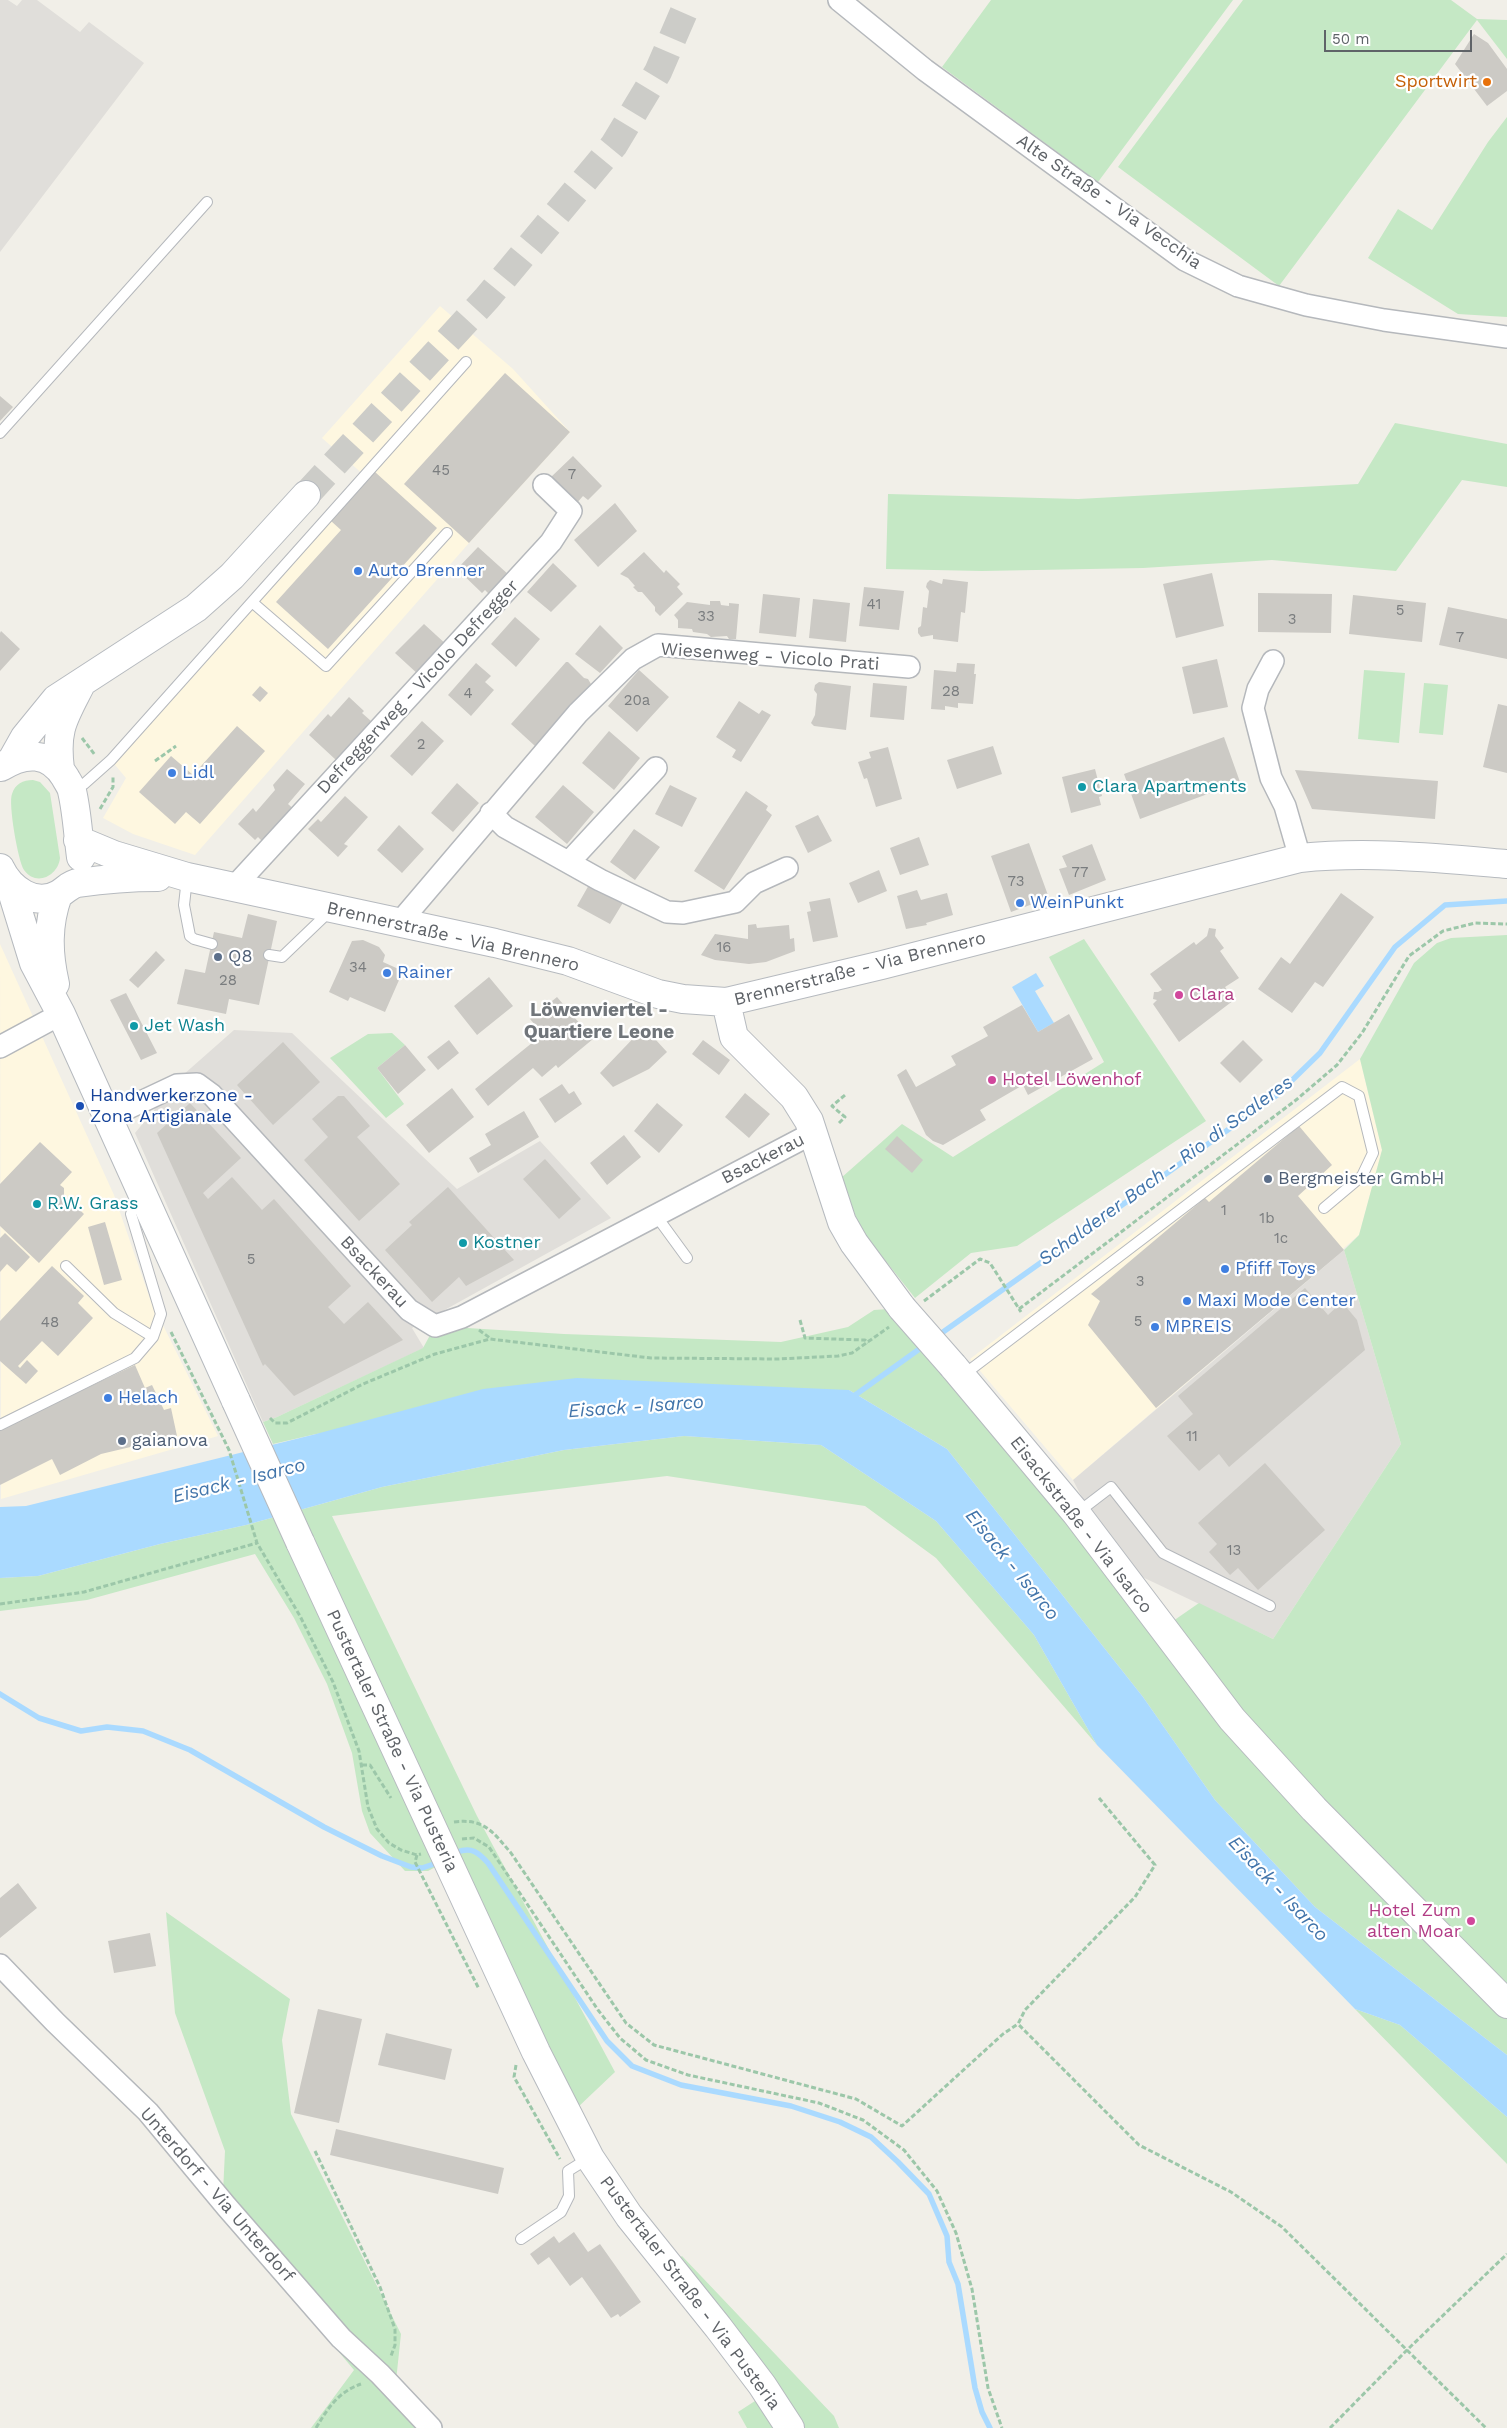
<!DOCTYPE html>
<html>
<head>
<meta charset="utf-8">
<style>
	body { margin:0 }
	#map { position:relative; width:1507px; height:2428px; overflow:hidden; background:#f1efe8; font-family:"Work Sans",sans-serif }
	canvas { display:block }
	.scale { position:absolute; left:1324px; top:30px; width:148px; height:22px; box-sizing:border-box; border:2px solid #5f6368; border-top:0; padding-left:6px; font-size:15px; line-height:18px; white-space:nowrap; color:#5f6368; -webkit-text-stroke:4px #fff; paint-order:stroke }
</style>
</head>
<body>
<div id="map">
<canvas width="1507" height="2428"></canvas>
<div class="scale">50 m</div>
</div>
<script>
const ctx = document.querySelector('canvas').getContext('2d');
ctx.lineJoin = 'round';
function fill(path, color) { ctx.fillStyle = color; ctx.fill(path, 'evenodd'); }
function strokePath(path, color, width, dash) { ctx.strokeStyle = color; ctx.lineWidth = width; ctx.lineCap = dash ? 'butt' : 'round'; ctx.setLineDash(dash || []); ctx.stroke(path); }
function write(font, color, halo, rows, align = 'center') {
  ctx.font = font + ' "Work Sans",sans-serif'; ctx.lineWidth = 4.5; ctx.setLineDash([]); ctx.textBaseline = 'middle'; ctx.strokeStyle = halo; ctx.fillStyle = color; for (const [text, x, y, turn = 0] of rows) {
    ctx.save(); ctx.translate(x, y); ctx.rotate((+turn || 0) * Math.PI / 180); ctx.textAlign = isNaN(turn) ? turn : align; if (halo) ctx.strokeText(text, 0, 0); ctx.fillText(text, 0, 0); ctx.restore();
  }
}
const commercial = new Path2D(`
	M440 306 513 369 570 432 469 543 195 855 133 834 103 818 126 778 111 760 365 476 322 438Z
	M0 944 114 1195 150 1299 218 1436 1 1499Z
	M1360 1059 1382 1150 1359 1235 1073 1480 970 1359Z`);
const industrial = new Path2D(`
	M0 0H8L17 6 22 0H37L80 32 89 22 144 63 0 252Z
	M234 1030 292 1033 457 1189 540 1141 611 1218 412 1328 424 1348 277 1417 263 1422 135 1133 183 1075Z
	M1344 1250 1401 1444 1273 1639 1136 1574 1094 1521 1073 1480Z`);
const green = new Path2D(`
	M991 0H1233L1098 182 942 67Z
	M1243 0H1451L1477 19 1507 20V59L1477 20 1279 286 1118 167Z
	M1507 117V317L1458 314 1368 258 1398 209 1432 230 1488 142Z
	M1395 423 1507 444V487L1462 480 1396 571 1272 560 1143 568 982 571 886 569 888 494 1078 499 1358 484Z
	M1364 670 1405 673 1399 743 1358 739Z
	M1424 683 1448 685 1443 735 1419 733Z
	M33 780 40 782 50 793 60 858C58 876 36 887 24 870 18 861 8 803 12 794 15 784 23 780 33 780Z
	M1507 935V2055L1315 1907 1215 1800 1143 1697 947 1449 849 1390 316 1434 273 1444 263 1422 277 1417 423 1348 435 1326 564 1334 781 1342 848 1327 874 1310 902 1308 1163 1628 1199 1603 1273 1639 1401 1444 1344 1250 1359 1235 1382 1150 1360 1059 1414 963 1437 943 1451 938Z
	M1084 939 1206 1121 1017 1246 971 1253 915 1298 861 1230 841 1178 902 1124 953 1157 1104 1062 1049 957Z
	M392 1033 405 1045 377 1068 404 1104 386 1118 330 1058 368 1034Z
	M684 1436 821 1445 936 1521 1034 1635 1097 1745 936 1558 865 1506 667 1476 332 1516 477 1816 615 2072 576 2109 447 1861 428 1871H405L370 1833 362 1811 352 1753 327 1684 294 1618 255 1554 87 1600 0 1611V1578L38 1576 160 1544 246 1525 382 1487 564 1450Z
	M166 1912 290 1999 282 2040 291 2114 401 2334 396 2381 439 2428H311L354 2370 222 2213 225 2151 175 2013Z
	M1355 2009 1400 2025 1507 2117V2164Z
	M682 2256 834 2416 839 2428H747L738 2412 775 2388 676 2261Z`);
const water = new Path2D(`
	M1036 973 1044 986 1035 991 1054 1023 1038 1032 1012 987Z
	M577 1378 849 1390 947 1449 1143 1697 1215 1800 1315 1907 1507 2055V2117L1400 2025 1355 2009 1097 1745 1034 1635 936 1521 821 1445 684 1436 564 1450 382 1487 246 1525 160 1544 38 1576 0 1578V1507L26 1506 316 1434 483 1389Z`);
const stream = new Path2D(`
	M936 1337 1277 1095 1320 1053 1395 947 1445 905 1507 901
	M851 1398 925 1345
	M0 1694 39 1718 81 1731 107 1727 143 1731 190 1750 324 1827 382 1856 411 1867 422 1868 434 1864
	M457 1852C472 1847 478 1852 488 1863L607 2041 632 2066 681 2085 791 2106 840 2122 871 2137 898 2162 929 2194 947 2236 949 2262 958 2284 975 2388 982 2412 990 2428`);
const building = new Path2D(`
	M1474 34 1488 43 1507 69V91L1487 106 1455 64Z
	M505 373 570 432 469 543 404 484Z
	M0 396 13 407 0 421Z
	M573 456 602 486 588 500 583 496 576 504 550 478Z
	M375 472 437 528 328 649 276 602 341 530 331 521Z
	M615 503 637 531 598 567 574 540Z
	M478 547 509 575 490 595 485 590 482 593 457 569Z
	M644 552 664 573 666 570 680 584 677 587 683 594 660 616 655 611V607L642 592H638L633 587 635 586 628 578 620 574Z
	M553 563 577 586 551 612 527 592Z
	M1212 573 1224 626 1176 638 1163 584Z
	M943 579 968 582 965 613 961 612 958 642 933 639V635L921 637 918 633V628L921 626 923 607 927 608 929 591 926 587 927 583 930 580 942 584Z
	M864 587 904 591 899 630 859 626Z
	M1258 593 1332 594 1331 633 1258 632Z
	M763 594 800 598 796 637 759 633Z
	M1353 595 1426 603 1422 642 1349 634Z
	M813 599 850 603 846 642 809 638Z
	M710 601H720L721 605 729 606V603L739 604 736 639H729L727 636 711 637 707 634 693 632 692 629 678 628V620L674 615 687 602 710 605Z
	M1448 607 1507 619V659L1439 645Z
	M515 617 540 639 516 667 491 644Z
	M424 624 448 646 420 676 395 653Z
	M600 625 623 648 600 673 575 654Z
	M1 631 20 649 0 671V633Z
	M1217 659 1228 707 1193 714 1182 667Z
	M566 662H568L584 678 588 679 591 684 535 746 511 724Z
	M476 663 491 676 485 682 494 690 471 716 448 695Z
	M957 663 975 664 974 674H976L973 704 958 703V708L945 706V710L931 709 934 670 956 672Z
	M639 670 669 697 637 732 608 706Z
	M819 682 851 686 846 730 814 726 811 723 815 715 817 694 814 690 815 685Z
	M873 683 907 686 904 720 870 717Z
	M260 686 268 693 260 702 252 695Z
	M349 697 364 711 362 713 371 721 336 760 309 735 328 714 331 717Z
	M739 701 759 714 762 710 771 715 741 762 732 757 736 750 716 737Z
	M1498 704 1507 706V773L1483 767Z
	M422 721 444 741 412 776 390 756Z
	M237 726 265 751 200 824 186 812 175 824 139 792 171 756 193 775Z
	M609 731 640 758 614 790 582 763Z
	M1224 737 1240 782 1140 819 1124 774Z
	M993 746 1002 774 957 789 947 760Z
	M888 747 902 799 876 807 867 778 864 779 858 762 871 758 869 752Z
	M287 769 305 784 288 804 297 812 263 842 258 837 255 840 238 824 253 808 256 812 275 790 273 785Z
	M1095 769 1102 796 1099 797 1101 805 1071 813 1062 777Z
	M1295 770 1438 781 1435 819 1312 809Z
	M457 783 479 803 453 832 431 813Z
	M563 785 594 812 567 844 535 817Z
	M670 785 697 798 682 827 655 814Z
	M746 791 768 806 766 810 772 815 724 890 694 871Z
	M345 796 368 817 344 844 348 846 338 857 308 829 318 819 321 822Z
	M818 815 832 841 808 853 795 826Z
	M399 825 424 849 402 873 377 850Z
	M634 829 660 847 635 880 610 862Z
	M919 837 929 865 900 875 890 848Z
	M1029 843 1049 898 1011 912 991 856Z
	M1092 844 1106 880 1069 895 1059 869 1067 867 1062 856Z
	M879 870 887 891 858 903 849 883Z
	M590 883 624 901 610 924 577 906Z
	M917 890 921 900 947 893 953 915 926 923 927 925 906 929 897 896Z
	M1341 893 1374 917 1323 987 1315 982 1292 1013 1258 989 1281 957 1290 964Z
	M830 898 838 937 813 942 807 912 811 911 809 902Z
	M248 914 277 921 259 1005 229 999 226 1014 177 1004 185 969 205 973 214 932 242 938Z
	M756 924 757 928 789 925 790 939 794 938 795 951 766 962 749 964 715 960 701 955 715 934 748 939V925Z
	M1209 928 1216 929 1215 936 1224 948 1220 951 1239 978 1225 987 1234 1000 1179 1042 1153 1004 1157 1000 1153 999 1154 992H1158L1162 990 1150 974 1194 942 1196 945 1207 936Z
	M363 940 379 947 385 955 383 962 403 971 385 1012 350 997 348 1001 329 992 352 941Z
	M156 951 165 960 138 988 129 980Z
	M489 977 513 1006 477 1035 454 1006Z
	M126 993 157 1053 141 1060 110 1000Z
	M557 997 593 1039 558 1068 556 1065 542 1077 533 1068 488 1106 475 1089 543 1034 530 1019Z
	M1022 1005 1038 1032 1069 1014 1093 1059 1028 1095 1023 1085 980 1110 986 1120 943 1145 933 1141 926 1135 897 1075 906 1069 916 1087 956 1065 951 1056 988 1036 983 1027Z
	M644 1027 667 1052 649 1069 613 1087 600 1073Z
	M449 1040 459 1053 438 1070 427 1057Z
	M703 1040 730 1060 719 1075 692 1054Z
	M1243 1040 1263 1060 1240 1083 1220 1063Z
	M283 1042 320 1082 273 1125 237 1085Z
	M405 1045 426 1070 398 1094 377 1068Z
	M562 1084 569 1094 574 1091 582 1104 555 1123 539 1099Z
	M452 1088 474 1117 429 1153 406 1125Z
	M745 1093 770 1114 749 1138 725 1117Z
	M338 1096H344L370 1126 357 1137 400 1184 359 1221 304 1160 328 1137 312 1119Z
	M190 1103 241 1158 203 1193 208 1199 232 1177 262 1210 274 1199 351 1286 328 1307 344 1324 368 1302 403 1340 294 1396 265 1364 263 1366 157 1133Z
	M657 1103 683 1125 659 1153 634 1131Z
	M524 1111 539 1137 478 1173 469 1158 491 1145 485 1134Z
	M1299 1126 1332 1165 1298 1196 1344 1250 1156 1408 1088 1325 1100 1301 1091 1294 1205 1198 1209 1202Z
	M624 1135 641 1157 607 1185 590 1163Z
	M897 1136 923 1160 912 1173 885 1149Z
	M40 1142 72 1172 60 1185 64 1188V1195L84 1214 39 1263 0 1226V1184Z
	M545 1159 581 1199 559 1219 523 1179Z
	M448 1187 514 1260 466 1286 459 1277 432 1302 385 1250 412 1225 409 1222Z
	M105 1222 122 1280 104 1285 88 1227Z
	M5 1233 30 1257 16 1272 7 1264 0 1272V1238Z
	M52 1266 84 1296 78 1303 93 1318 58 1356 42 1341 18 1366 20 1368 27 1360 38 1371 26 1384 0 1361V1321Z
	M1305 1288 1328 1315 1342 1302 1357 1320 1365 1350 1229 1467 1219 1454 1199 1471 1167 1436 1193 1414 1178 1396Z
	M135 1365 145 1388 152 1385 164 1410 171 1408 177 1436 101 1454 60 1475 52 1459 0 1485V1429Z
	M1265 1463 1325 1530 1258 1590 1238 1568 1230 1575 1209 1552 1217 1544 1198 1523Z
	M18 1883 37 1908 0 1938V1898Z
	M150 1933 156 1966 114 1973 108 1941Z
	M318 2009 362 2019 339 2123 294 2113Z
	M386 2033 452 2049 445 2080 378 2065Z
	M336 2129 504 2168 498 2194 330 2155Z
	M574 2232 588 2252 600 2244 641 2302 620 2317 618 2314 611 2318 582 2277 570 2286 549 2257 538 2265 530 2254 554 2236 559 2243Z`);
const secondaryTunnel = new Path2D(`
	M306 495 487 298 614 145 658 72 689 0`);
const path = new Path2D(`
	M82 738 95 755
	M155 761 176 746
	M100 809 113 787V777
	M839 1123 845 1117 832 1106 845 1095
	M924 1301 980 1259 990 1263 1021 1312
	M1019 1309 1296 1100 1337 1065 1362 1033 1409 956 1443 931 1475 923 1507 924
	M800 1320 805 1338 865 1340 868 1343
	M479 1330 490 1338
	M171 1332 229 1450 257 1543 300 1616 333 1682 359 1751 368 1807 377 1829 389 1843 401 1850 417 1855 421 1854
	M270 1418 275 1423H287L363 1384 435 1354 490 1339 651 1358 777 1359 838 1356 852 1353 889 1327
	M0 1604 84 1592 257 1543
	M362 1765H370L391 1798
	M1099 1798 1155 1865 1135 1897 1025 2010 1018 2024 1139 2145 1231 2192 1282 2227 1486 2428
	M454 1822C484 1818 493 1832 511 1853L626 2023 654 2045 856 2099 902 2126 1003 2034 1018 2024
	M462 1839 474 1838 489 1847 598 2010 620 2038 646 2060 688 2075 819 2103 863 2120 904 2150 937 2191 956 2233 972 2289 988 2388 1002 2428
	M417 1855 415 1862 479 1989
	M516 2065 514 2077 560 2159
	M315 2151 380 2287 395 2329V2345L391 2356
	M316 2428C328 2408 338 2392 361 2384
	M1330 2428 1407 2350 1507 2254`);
const lane = new Path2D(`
	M0 433 207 202
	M252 602 326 666 447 533
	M73 788 84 784 111 760 466 362
	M187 878 184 905 190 936 194 939 212 944
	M269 955 282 957 330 911
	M662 1213 660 1221 687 1258
	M66 1266 114 1313 153 1337
	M962 1376 1342 1087 1359 1096 1373 1153 1362 1176 1324 1208
	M0 1425 135 1358 153 1337 161 1314 131 1214 139 1196
	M1077 1513 1111 1487 1163 1553 1270 1606
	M521 2239 561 2212 569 2196 568 2171 589 2158`);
const street = new Path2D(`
	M839 0 925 70 1185 260 1238 286 1306 305 1384 320 1507 337
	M1273 661 1258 689 1253 708 1271 778 1285 806 1300 858
	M491 813 505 827 532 842 600 880 667 912 683 913 735 902 754 883 787 868
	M569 862 656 768
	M234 887 551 542 571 511 544 485
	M400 922 578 713 633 659 658 645 909 667
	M0 1047 61 1014
	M107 1118 177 1085 197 1084 212 1095 409 1310 435 1326 462 1317 813 1133
	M0 1965 55 2022 148 2112 226 2206 341 2338 380 2374 431 2428`);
const secondary = new Path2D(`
	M12 760 25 737 56 699 196 608 232 576 306 495
	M1 767C25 752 49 751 65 777 67 781 71 786 72 791 77 812 78 835 81 857
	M60 769C55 730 63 719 80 686
	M78 840 114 855 187 877 495 943 568 961 658 994 683 999 726 1002 882 965 1300 858C1369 851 1437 858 1507 864
	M0 868C10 889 35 908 59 894 66 890 70 884 78 883 105 879 131 877 158 877
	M10 885 34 963 61 1014 236 1401
	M55 984C48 953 47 925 58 895
	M726 1002 734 1037 794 1097 809 1121 842 1222 854 1243 902 1308
	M953 1366 1076 1513 1232 1719 1314 1809 1507 2004
	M300 1542 536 2052 590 2158 629 2216 718 2327 762 2385 790 2428`);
const secondaryBridge = new Path2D(`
	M902 1308 953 1366
	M236 1401 300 1542`);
const markers = [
	[1487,82,5,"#e8710a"],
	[358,571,5,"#3f7fe0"],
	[172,773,5,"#3f7fe0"],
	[1082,787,5,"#0f9aa8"],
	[1020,903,5,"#3f7fe0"],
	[218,957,5,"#5c6f8a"],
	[387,973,5,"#3f7fe0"],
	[1179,995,5,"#d1479c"],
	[134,1026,5,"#0f9aa8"],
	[992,1080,5,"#d1479c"],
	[80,1106,5,"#1a4fb4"],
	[1268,1179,5,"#5c6f8a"],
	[37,1204,5,"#0f9aa8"],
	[463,1243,5,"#0f9aa8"],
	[1225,1269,5,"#3f7fe0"],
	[1187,1301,5,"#3f7fe0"],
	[1155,1327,5,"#3f7fe0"],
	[108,1398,5,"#3f7fe0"],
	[122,1441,5,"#5c6f8a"],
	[1471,1921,5,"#d1479c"]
];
const numberNames = [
	["45",441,471],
	["7",572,475],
	["41",874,605],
	["5",1400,611],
	["33",706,617],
	["3",1292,620],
	["7",1460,638],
	["28",951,692],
	["4",468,694],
	["20a",637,701],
	["2",421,745],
	["77",1080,873],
	["73",1016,882],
	["16",724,948],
	["34",358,968],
	["28",228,981],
	["1",1224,1211],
	["1b",1267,1219],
	["1c",1281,1239],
	["5",251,1260],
	["3",1140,1282],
	["5",1138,1322],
	["48",50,1323],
	["11",1192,1437],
	["13",1234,1551]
];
const foodNames = [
	["Sportwirt",1477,82]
];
const streetNames = [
	["Alte Straße - Via Vecchia",1109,202,35],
	["Wiesenweg - Vicolo Prati",770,657,4],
	["Defreggerweg - Vicolo Defregger",418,687,-47],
	["Brennerstraße - Via Brennero",453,937,13],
	["Brennerstraße - Via Brennero",860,969,-14],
	["Bsackerau",763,1159,-27],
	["Bsackerau",374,1272,47],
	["Eisackstraße - Via Isarco",1081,1525,52],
	["Pustertaler Straße - Via Pusteria",392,1741,65],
	["Unterdorf - Via Unterdorf",217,2195,49],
	["Pustertaler Straße - Via Pusteria",690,2293,53]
];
const shopNames = [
	["Auto Brenner",368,571],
	["Lidl",182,773],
	["WeinPunkt",1030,903],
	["Rainer",397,973],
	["Pfiff Toys",1235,1269],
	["Maxi Mode Center",1197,1301],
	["MPREIS",1165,1327],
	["Helach",118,1398]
];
const cultureNames = [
	["Clara Apartments",1092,787],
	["Jet Wash",144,1026],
	["R.W. Grass",47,1204],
	["Kostner",473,1243]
];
const serviceNames = [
	["Q8",228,957],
	["Bergmeister GmbH",1278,1179],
	["gaianova",132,1441]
];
const hotelNames = [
	["Clara",1189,995],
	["Hotel Löwenhof",1002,1080],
	["Hotel Zum",1461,1911,"right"],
	["alten Moar",1461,1932,"right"]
];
const transitNames = [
	["Handwerkerzone -",90,1096],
	["Zona Artigianale",90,1117]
];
const neighbourhoodNames = [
	["Löwenviertel -",599,1010],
	["Quartiere Leone",599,1032]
];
const waterNames = [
	["Schalderer Bach - Rio di Scaleres",1166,1171,-36],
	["Eisack - Isarco",636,1407,-4],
	["Eisack - Isarco",239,1481,-14],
	["Eisack - Isarco",1012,1565,51],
	["Eisack - Isarco",1278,1889,47]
];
fill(commercial, '#fef7e0');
fill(industrial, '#e0deda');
fill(green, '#c5e8c5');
fill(water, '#aadaff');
strokePath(stream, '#aadaff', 5.5);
fill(building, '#cccac5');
strokePath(secondaryTunnel, '#ccccc8', 28, [28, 14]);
strokePath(lane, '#b5b8bc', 12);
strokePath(street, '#b5b8bc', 24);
strokePath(secondary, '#b6babf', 30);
strokePath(path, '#9cc7a9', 3, [5, 2.5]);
strokePath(lane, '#fff', 10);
strokePath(street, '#fff', 21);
strokePath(secondary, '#fff', 28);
strokePath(secondaryBridge, '#b6babf', 30, []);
strokePath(secondaryBridge, '#fff', 28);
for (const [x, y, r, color] of markers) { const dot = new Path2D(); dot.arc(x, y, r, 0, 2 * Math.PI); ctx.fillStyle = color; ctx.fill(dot); strokePath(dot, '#fff', 2); }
write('15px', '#7a7d7f', null, numberNames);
write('18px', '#c56008', '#fff', foodNames, 'right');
write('18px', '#5f6368', '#fff', streetNames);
write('18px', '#366cbe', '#fff', shopNames, 'left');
write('18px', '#0d838f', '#fff', cultureNames, 'left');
write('18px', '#4e5e75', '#fff', serviceNames, 'left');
write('18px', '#b23c85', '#fff', hotelNames, 'left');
write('18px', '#164399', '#fff', transitNames, 'left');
write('bold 19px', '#70757a', '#fff', neighbourhoodNames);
write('italic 19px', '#4174aa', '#fff', waterNames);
</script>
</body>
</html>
